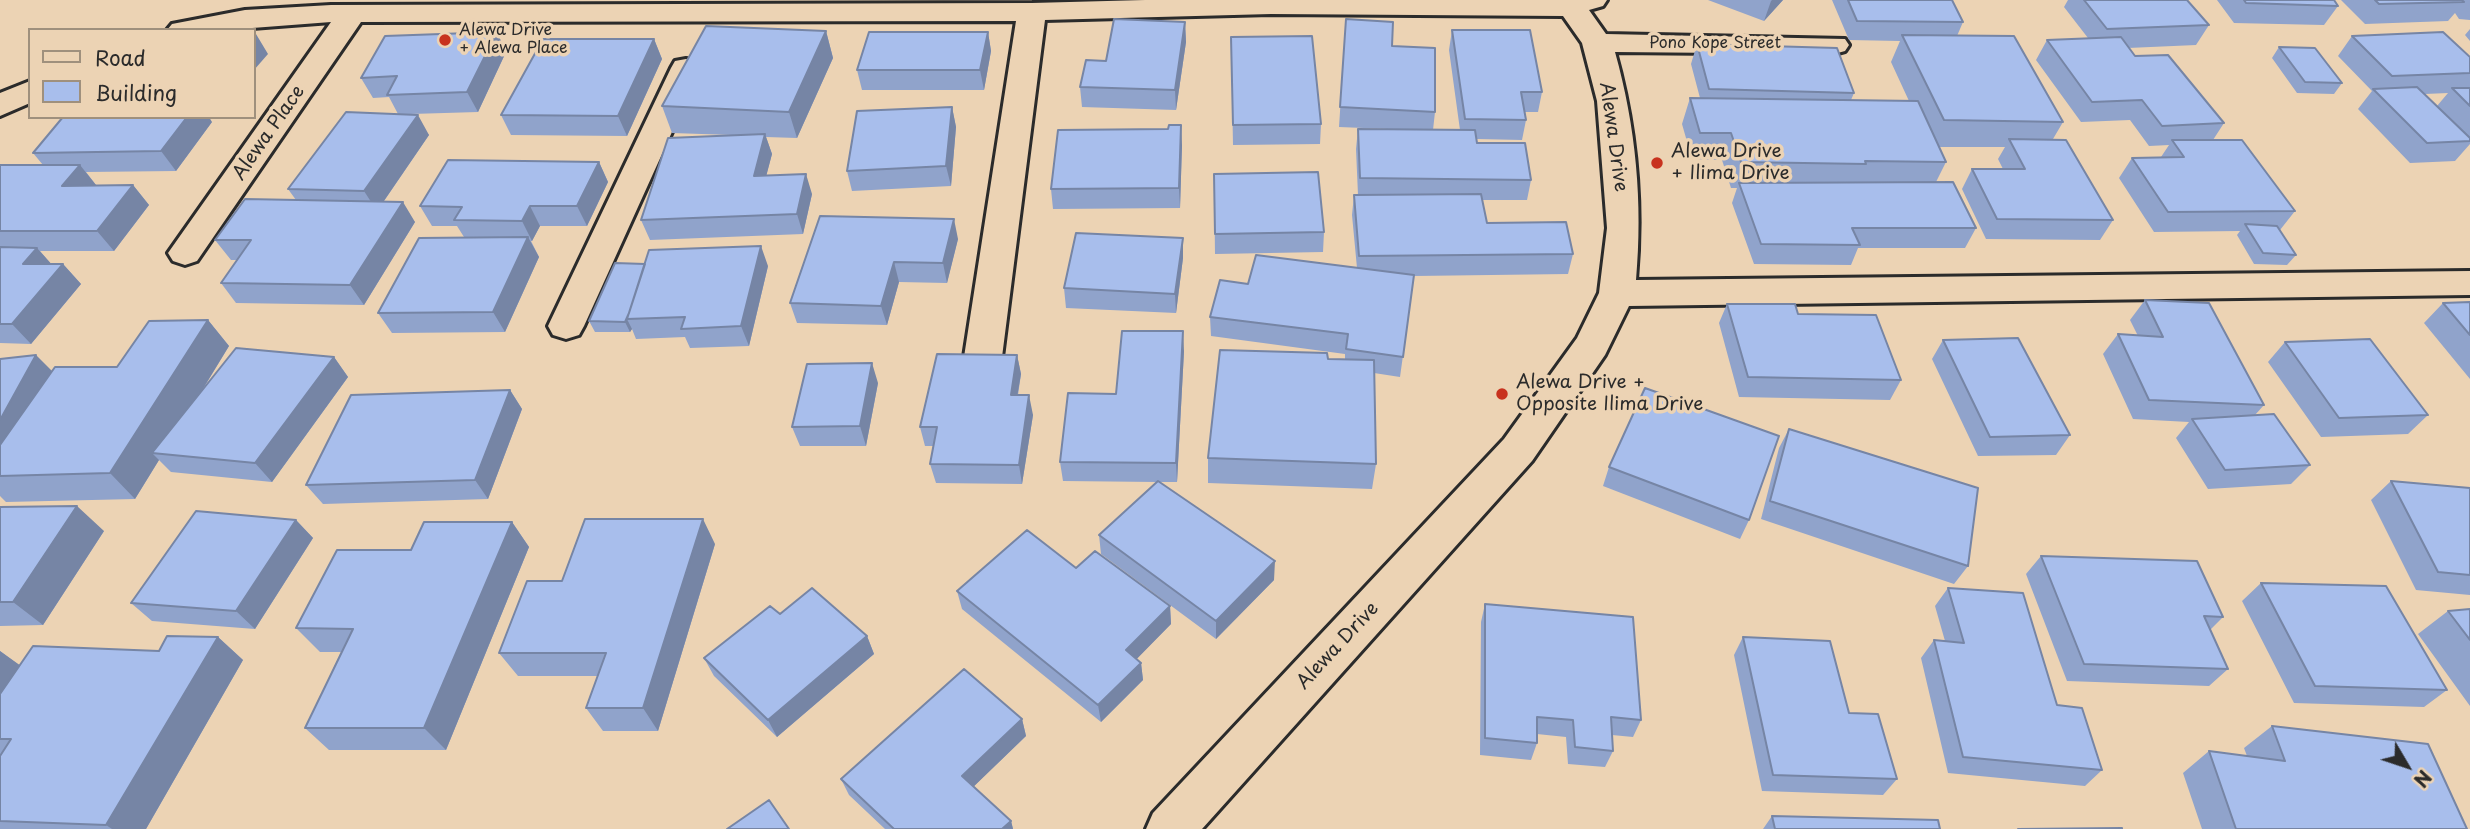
<!DOCTYPE html>
<html>
<head>
<meta charset="utf-8">
<style>
	body { margin:0 }
	#map { position:relative; width:2470px; height:829px; overflow:hidden; background:#ecd3b4; font-family:"Playpen Sans",sans-serif }
	canvas { display:block }
	.legend { position:absolute; left:28px; top:28px; width:228px; height:91px; box-sizing:border-box; background:#ecd3b4; border:2px solid #9f907d; margin:0; padding:9px 12px; list-style:none; font-size:21px; color:#2b2b2b }
	.legend li { display:flex; align-items:center; gap:14px; height:35px }
	.legend b { width:35px; border:2px solid #9f907d }
	.north { position:absolute; left:2372px; top:731px; width:70px; height:70px; -webkit-text-stroke:5px #ecd3b4; paint-order:stroke; rotate:129deg; font-size:19px; font-weight:700; line-height:28px; text-align:center; color:#2b2b2b }
	.north::after { content:''; display:block; margin:auto; width:24px; height:32px; background:#2b2b2b; clip-path:polygon(50% 0,100% 100%,50% 72%,0 100%) }
</style>
</head>
<body>
<div id="map">
<canvas width="2470" height="829"></canvas>
<ul class="legend">
<li><b style="height:9px;background:#ecd3b4"></b>Road</li>
<li><b style="height:19px;background:#a8beec"></b>Building</li>
</ul>
<div class="north">N</div>
</div>
<script>
const ctx = document.querySelector('canvas').getContext('2d');
ctx.lineJoin = 'round';
function strokePath(path, color, width, dash) { ctx.strokeStyle = color; ctx.lineWidth = width; ctx.lineCap = dash ? 'butt' : 'round'; ctx.setLineDash(dash || []); ctx.stroke(path); }
function fill(path, color) { ctx.fillStyle = color; ctx.fill(path, 'evenodd'); }
function write(font, color, halo, rows, align = 'center') {
  ctx.font = font + ' "Playpen Sans",sans-serif'; ctx.lineWidth = 7; ctx.setLineDash([]); ctx.textBaseline = 'middle'; ctx.strokeStyle = halo; ctx.fillStyle = color; for (const [text, x, y, turn = 0] of rows) {
    ctx.save(); ctx.translate(x, y); ctx.rotate((+turn || 0) * Math.PI / 180); ctx.textAlign = isNaN(turn) ? turn : align; if (halo) ctx.strokeText(text, 0, 0); ctx.fillText(text, 0, 0); ctx.restore();
  }
}
const minor = new Path2D(`
	M1145 0H1607L1603 6 1589 10 1606 34 1845 39 1849 45 1845 51 1834 54 1615 52C1636 127 1643 203 1636 280L2470 271V295L1629 306 1605 355 1532 461 1202 829H1146L1153 813 1504 439 1577 338 1599 293 1607 228 1597 101 1582 43 1563 16 1271 14 1045 20 1002 357 996 367 983 371 970 367 964 357 1016 21 361 22 197 261 185 265 173 261 168 253 331 22 226 30H167L172 24 245 10 331 5 1032 3Z
	M686 59 697 61 701 68 584 326 579 335 566 339 553 335 548 326 671 68 675 61Z
	M30 81V103L0 116V93Z`);
const wall = new Path2D(`
	M1708 0H1783L1764 21Z
	M1832 0H1952L1963 22 1957 36 2063 122 2053 139 2113 220 2100 240 1986 239 1962 189 1972 169H2003L1998 159 2005 147H1939L1946 162 1936 182 1976 228 1965 248H1858L1851 265 1754 264 1732 203 1737 188H1731L1722 160 1692 159 1682 124 1690 98H1700L1691 64 1697 44 1854 93 1851 100 1909 101 1891 62 1900 41 1849 40Z
	M2068 0H2187L2209 25 2196 45 2128 48 2135 56 2224 123 2213 140 2295 211 2280 230 2296 255 2287 265 2254 264 2237 235 2240 231 2154 232 2119 178 2132 158 2161 157 2169 145 2149 146 2130 120 2081 122 2036 60 2047 40 2088 38 2064 7Z
	M2217 0H2334L2338 6 2324 25 2234 23Z
	M2341 0H2470V20L2459 19 2455 13 2448 21 2365 24Z
	M1346 19 1392 46 1435 112 1433 130H1460L1449 50 1452 30 1542 92 1538 112H1524L1526 120 1522 140 1477 139V143L1531 180 1527 200H1482L1487 223 1573 254 1568 274 1414 276 1400 377 1374 373 1376 464 1372 489 1208 483V458L1328 359H1345V354L1211 336 1210 317 1248 284 1357 268 1352 215 1354 195H1358L1356 149 1358 129H1388L1339 127Z
	M1185 22 1186 42 1176 110 1082 107 1080 87 1106 61Z
	M2470 29V41L2465 35Z
	M826 31 833 58 797 138 766 137 772 154 766 176 812 194 803 234 650 240 641 220 731 135 672 133 662 106Z
	M988 32 991 51 984 90H862L857 70Z
	M2352 36 2470 57V144L2455 161 2410 163 2358 109 2372 91 2338 56ZM2448 93 2437 106 2425 94Z
	M1231 37 1321 124 1320 144 1233 145Z
	M654 39 662 59 627 136 511 135 501 115Z
	M2279 47 2342 83 2334 94 2297 93 2272 58Z
	M506 52 478 112 411 114 429 135 384 201 415 222 364 305 236 303 221 283 237 260H231L215 240 296 200 288 189 398 114 389 97 373 98 361 78Z
	M952 107 956 127 951 186 852 191 847 171Z
	M212 122 176 171 86 172 96 185H133L149 205 114 251H40L51 264H63L81 284 31 344 0 343V165H43L33 153Z
	M1182 145 1180 208 1053 209 1051 189Z
	M599 162 608 182 587 226H540L532 241H531L539 257 505 332 392 333 378 313 464 237 457 226H432L420 206Z
	M1214 174 1324 232 1323 252 1215 254Z
	M820 216 958 239 947 283 899 282 887 325 797 323 790 303Z
	M1183 258 1176 313 1066 308 1064 288Z
	M768 266 749 346 690 348 685 337 636 339 632 329 630 332H595L589 321Z
	M2145 300 2264 405 2255 415 2310 465 2291 484 2208 489 2176 438 2189 422 2133 419 2103 354 2118 334 2138 336 2130 320Z
	M2470 302V379L2424 323 2443 303Z
	M1727 304 1798 314 1901 380 1890 400 1739 397 1719 323Z
	M208 320 229 346 200 394 334 357 348 377 272 482 171 472 159 460 135 499 6 502 0 496V359L52 372 117 367Z
	M1943 340 2070 435 2056 455 1978 456 1932 359Z
	M2285 342 2428 415 2408 434 2321 437 2268 362Z
	M1184 351 1177 482H1160L1274 580 1216 639 1101 554 1099 535 1157 482 1063 481 1060 462 1116 394Z
	M1017 355 1021 374 1018 395 1033 415 1022 484 936 483 930 464 934 446H925L920 427Z
	M878 383 866 446H800L792 427Z
	M510 390 522 409 488 499 323 504 306 485Z
	M1789 429 1968 566 1954 584 1761 519 1779 448Z
	M1609 467 1749 520 1740 539 1603 486Z
	M2391 481 2470 488V595L2416 590 2371 500Z
	M0 507 104 531 43 625 0 626Z
	M296 520 313 538 255 629 152 621 131 603Z
	M512 522 529 547 446 750H329L305 728 341 652H320L296 628 411 550Z
	M715 544 658 731H603L586 708 598 676H518L499 653 562 581Z
	M2041 556 2223 617 2210 630 2228 669 2209 686 2067 681 2026 574Z
	M1076 568 1170 606 1171 624 1136 659 1141 663 1143 680 1101 722 962 609 957 591Z
	M2261 583 2447 690 2424 707 2294 703 2242 601Z
	M1948 588 2057 705 2102 770 2085 786 1948 773 1921 658 1934 640 1945 641 1935 606Z
	M1485 604 1641 720 1633 737 1612 735 1613 751 1605 767 1568 764 1566 737 1537 734V743L1531 760 1480 755 1481 622Z
	M2470 609V706L2418 634 2448 611Z
	M780 614 867 636 874 654 777 737 714 676 704 658Z
	M218 637 243 660 146 829H0V651L20 666 159 651Z
	M1743 637 1849 713 1897 779 1883 795 1762 791 1734 655Z
	M1022 719 1026 736 973 787 1011 821 1013 829H885L849 795 841 779Z
	M2272 726 2467 829H2202L2183 773 2209 751 2247 756 2244 748Z
	M1772 816 1940 829H1763Z`);
const shadedWall = new Path2D(`
	M1772 0H1783L1764 21 1771 1Z
	M1185 22 1186 42 1176 110 1175 90Z
	M826 31 833 58 797 138 789 112Z
	M497 32 506 52 478 112 467 92Z
	M988 32 991 51 984 90 980 70Z
	M256 34 268 54 254 70V36Z
	M654 39 662 59 627 136 618 116Z
	M952 107 956 127 951 186 946 166Z
	M418 115 429 135 377 211 364 191Z
	M187 117H209L212 122 176 171 161 151Z
	M1181 125 1182 145 1180 208 1179 188Z
	M765 134 772 154 761 196 754 176Z
	M599 162 608 182 587 226 577 206Z
	M80 165 96 185 62 186Z
	M806 174 812 194 803 234 797 214Z
	M133 185 149 205 114 251 97 231Z
	M403 202 415 222 364 305 350 285Z
	M530 206 540 226 532 241 522 221Z
	M954 219 958 239 947 283 943 263Z
	M528 237 539 257 505 332 493 312Z
	M1183 238V258L1176 313 1175 294Z
	M761 246 768 266 749 346 741 326Z
	M37 248 55 268 23 264Z
	M894 262 899 282 887 325 881 306Z
	M63 264 81 284 31 344 12 324Z
	M651 264 627 319 632 329 630 332 625 322Z
	M208 320 229 346 163 454 152 453 159 460 135 499 110 473Z
	M1183 331 1184 351 1177 482 1176 463Z
	M36 355 56 375 0 476V420Z
	M1017 355 1021 374 1014 415 1011 395Z
	M334 357 348 377 272 482 255 463Z
	M872 363 878 383 866 446 860 426Z
	M510 390 522 409 488 499 475 480Z
	M1029 395 1033 415 1022 484 1019 465Z
	M77 506 104 531 43 625 13 602Z
	M703 519 715 544 658 731 643 708Z
	M296 520 313 538 255 629 236 611Z
	M512 522 529 547 446 750 424 728Z
	M1275 561 1274 580 1216 639V621Z
	M1170 606 1171 624 1128 668 1126 650Z
	M867 636 874 654 777 737 768 720Z
	M218 637 243 660 146 829H112L106 825Z
	M0 651 21 666 0 700Z
	M1141 663 1143 680 1101 722 1098 705Z
	M1022 719 1026 736 967 793 962 776Z
	M1011 821 1013 829H1002Z`);
const building = new Path2D(`
	M1848 0H1952L1963 22 1857 21Z
	M2084 0H2187L2209 25 2107 29Z
	M2244 0H2334L2338 6 2246 3Z
	M2375 0H2462L2464 2 2379 4Z
	M1114 19 1185 22 1175 90 1080 87 1086 60 1106 61Z
	M1346 19 1393 22 1392 46 1435 48V112L1340 107Z
	M706 26 826 31 789 112 662 106Z
	M1452 30H1530L1542 92H1521L1526 120 1465 119Z
	M497 32 467 92 387 95 397 76 361 78 385 36Z
	M869 32H988L980 70H857Z
	M2443 32 2470 57V73L2392 76 2352 36Z
	M1902 35 2014 36 2063 122 1944 120Z
	M1312 36 1321 124 1233 125 1231 37Z
	M2121 37 2135 56 2168 55 2224 123 2162 126 2142 100 2092 102 2047 40Z
	M543 39H654L618 116 501 115Z
	M1697 44 1837 48 1854 93 1709 89Z
	M2279 47 2315 48 2342 83 2305 82Z
	M2417 87 2470 138V141L2427 143 2373 89Z
	M2452 88H2470V106Z
	M1690 98 1918 101 1946 162 1865 161 1866 164 1741 162 1731 133H1700Z
	M952 107 946 166 847 171 857 111Z
	M346 112 418 115 364 191 288 189Z
	M63 117H187L161 151 33 153Z
	M1169 125H1181L1179 188 1051 189 1058 130 1168 129Z
	M1358 129 1475 130 1477 143H1525L1531 180 1360 178Z
	M765 134 754 176 806 174 797 214 641 220 668 138Z
	M2009 139 2066 140 2113 220 1997 219 1972 169H2025Z
	M2172 140H2242L2295 211 2168 212 2132 158 2184 157Z
	M448 160 599 162 577 206H530L522 221 454 220 462 207 420 206Z
	M0 165H80L62 186 133 185 97 231H0Z
	M1318 172 1324 232 1215 234 1214 174Z
	M1953 182 1976 228H1852L1860 245 1761 244 1739 183Z
	M1481 194 1487 223 1566 222 1573 254 1359 256 1354 195Z
	M245 199 403 202 350 285 221 283 251 240H215Z
	M820 216 954 219 943 263 894 262 881 306 790 303Z
	M2245 224 2277 226 2296 255 2263 253Z
	M1076 233 1183 238 1175 294 1064 288Z
	M528 237 493 312 378 313 419 238Z
	M761 246 741 326 681 329 685 317 627 319 649 250Z
	M0 247 37 248 23 264H63L12 324H0Z
	M1256 255 1414 275 1403 357 1346 349 1348 334 1210 317 1220 280 1248 284Z
	M615 263 645 264 629 313 625 322 589 321Z
	M2145 300 2209 303 2264 405 2149 400 2118 334 2163 337Z
	M2470 302V335L2443 303Z
	M1727 304H1795L1798 314 1876 315 1901 380 1748 377Z
	M208 320 110 473 0 476V445L55 367H117L149 321Z
	M1122 331H1183L1176 463 1060 462 1068 393 1116 394Z
	M2018 338 2070 435 1990 437 1943 340Z
	M2370 339 2428 415 2339 418 2285 342Z
	M236 348 334 357 255 463 152 453Z
	M1220 350 1327 353 1328 359 1374 360 1376 464 1208 458Z
	M937 354 1017 355 1011 395H1029L1019 465 930 464 937 427H920Z
	M36 355 0 420V359Z
	M872 363 860 426 792 427 807 364Z
	M1645 388 1779 436 1749 520 1609 467Z
	M510 390 475 480 306 485 351 395Z
	M2274 414 2310 465 2225 470 2192 419Z
	M1789 429 1978 488 1968 566 1770 501Z
	M1158 481 1275 561 1216 621 1099 535Z
	M2391 481 2470 488V575L2438 572Z
	M77 506 13 602H0V507Z
	M196 511 296 520 236 611 131 603Z
	M585 519H703L643 708H586L606 653H499L527 581H562Z
	M424 522H512L424 728H305L353 629 296 628 337 550H411Z
	M1027 530 1076 568 1095 551 1170 606 1126 650 1141 663 1098 705 957 591Z
	M2041 556 2197 561 2223 617 2204 616 2228 669 2084 664Z
	M2261 583 2386 586 2447 690 2315 686Z
	M812 588 867 636 768 720 704 658 770 606 780 614Z
	M1948 588 2023 593 2057 705 2082 708 2102 770 1963 757 1934 640 1964 643Z
	M1485 604 1633 617 1641 720 1611 717 1613 751 1575 747 1573 720 1537 717V743L1485 738Z
	M2470 609V640L2448 611Z
	M167 636 218 637 106 825 0 821V756L11 739H0V694L33 646 159 651Z
	M1743 637 1830 641 1849 713 1878 714 1897 779 1773 775Z
	M964 669 1022 719 962 776 1011 821 1002 829H894L841 779Z
	M2272 726 2428 744 2467 829H2236L2209 751 2285 761Z
	M769 800 789 829H727Z
	M1772 816 1938 820 1940 829H1775Z
	M2122 828V829H2018Z`);
const markers = [
	[445,40,7,"#c8321e"],
	[1657,163,7,"#c8321e"],
	[1502,394,7,"#c8321e"]
];
const farPoinames = [
	["Alewa Drive",459,31],
	["+ Alewa Place",459,49]
];
const farStreetnames = [
	["Pono Kope Street",1715,44]
];
const streetNames = [
	["Alewa Place",269,133,-55],
	["Alewa Drive",1613,137,82],
	["Alewa Drive",1338,646,-47]
];
const poiNames = [
	["Alewa Drive",1671,152],
	["+ Ilima Drive",1671,174],
	["Alewa Drive +",1516,383],
	["Opposite Ilima Drive",1516,405]
];
strokePath(minor, '#2b2b2b', 6);
fill(minor, '#ecd3b4');
fill(wall, '#90a3cb');
fill(shadedWall, '#7685a5');
fill(building, '#a8beec');
strokePath(building, '#7685a5', 2);
for (const [x, y, r, color] of markers) { const dot = new Path2D(); dot.arc(x, y, r, 0, 2 * Math.PI); ctx.fillStyle = color; ctx.fill(dot); strokePath(dot, '#ecd3b4', 2.5); }
write('16px', '#2b2b2b', '#ecd3b4', farPoinames, 'left');
write('16px', '#2b2b2b', '#ecd3b4', farStreetnames);
write('19px', '#2b2b2b', '#ecd3b4', streetNames);
write('19px', '#2b2b2b', '#ecd3b4', poiNames, 'left');
</script>
</body>
</html>
